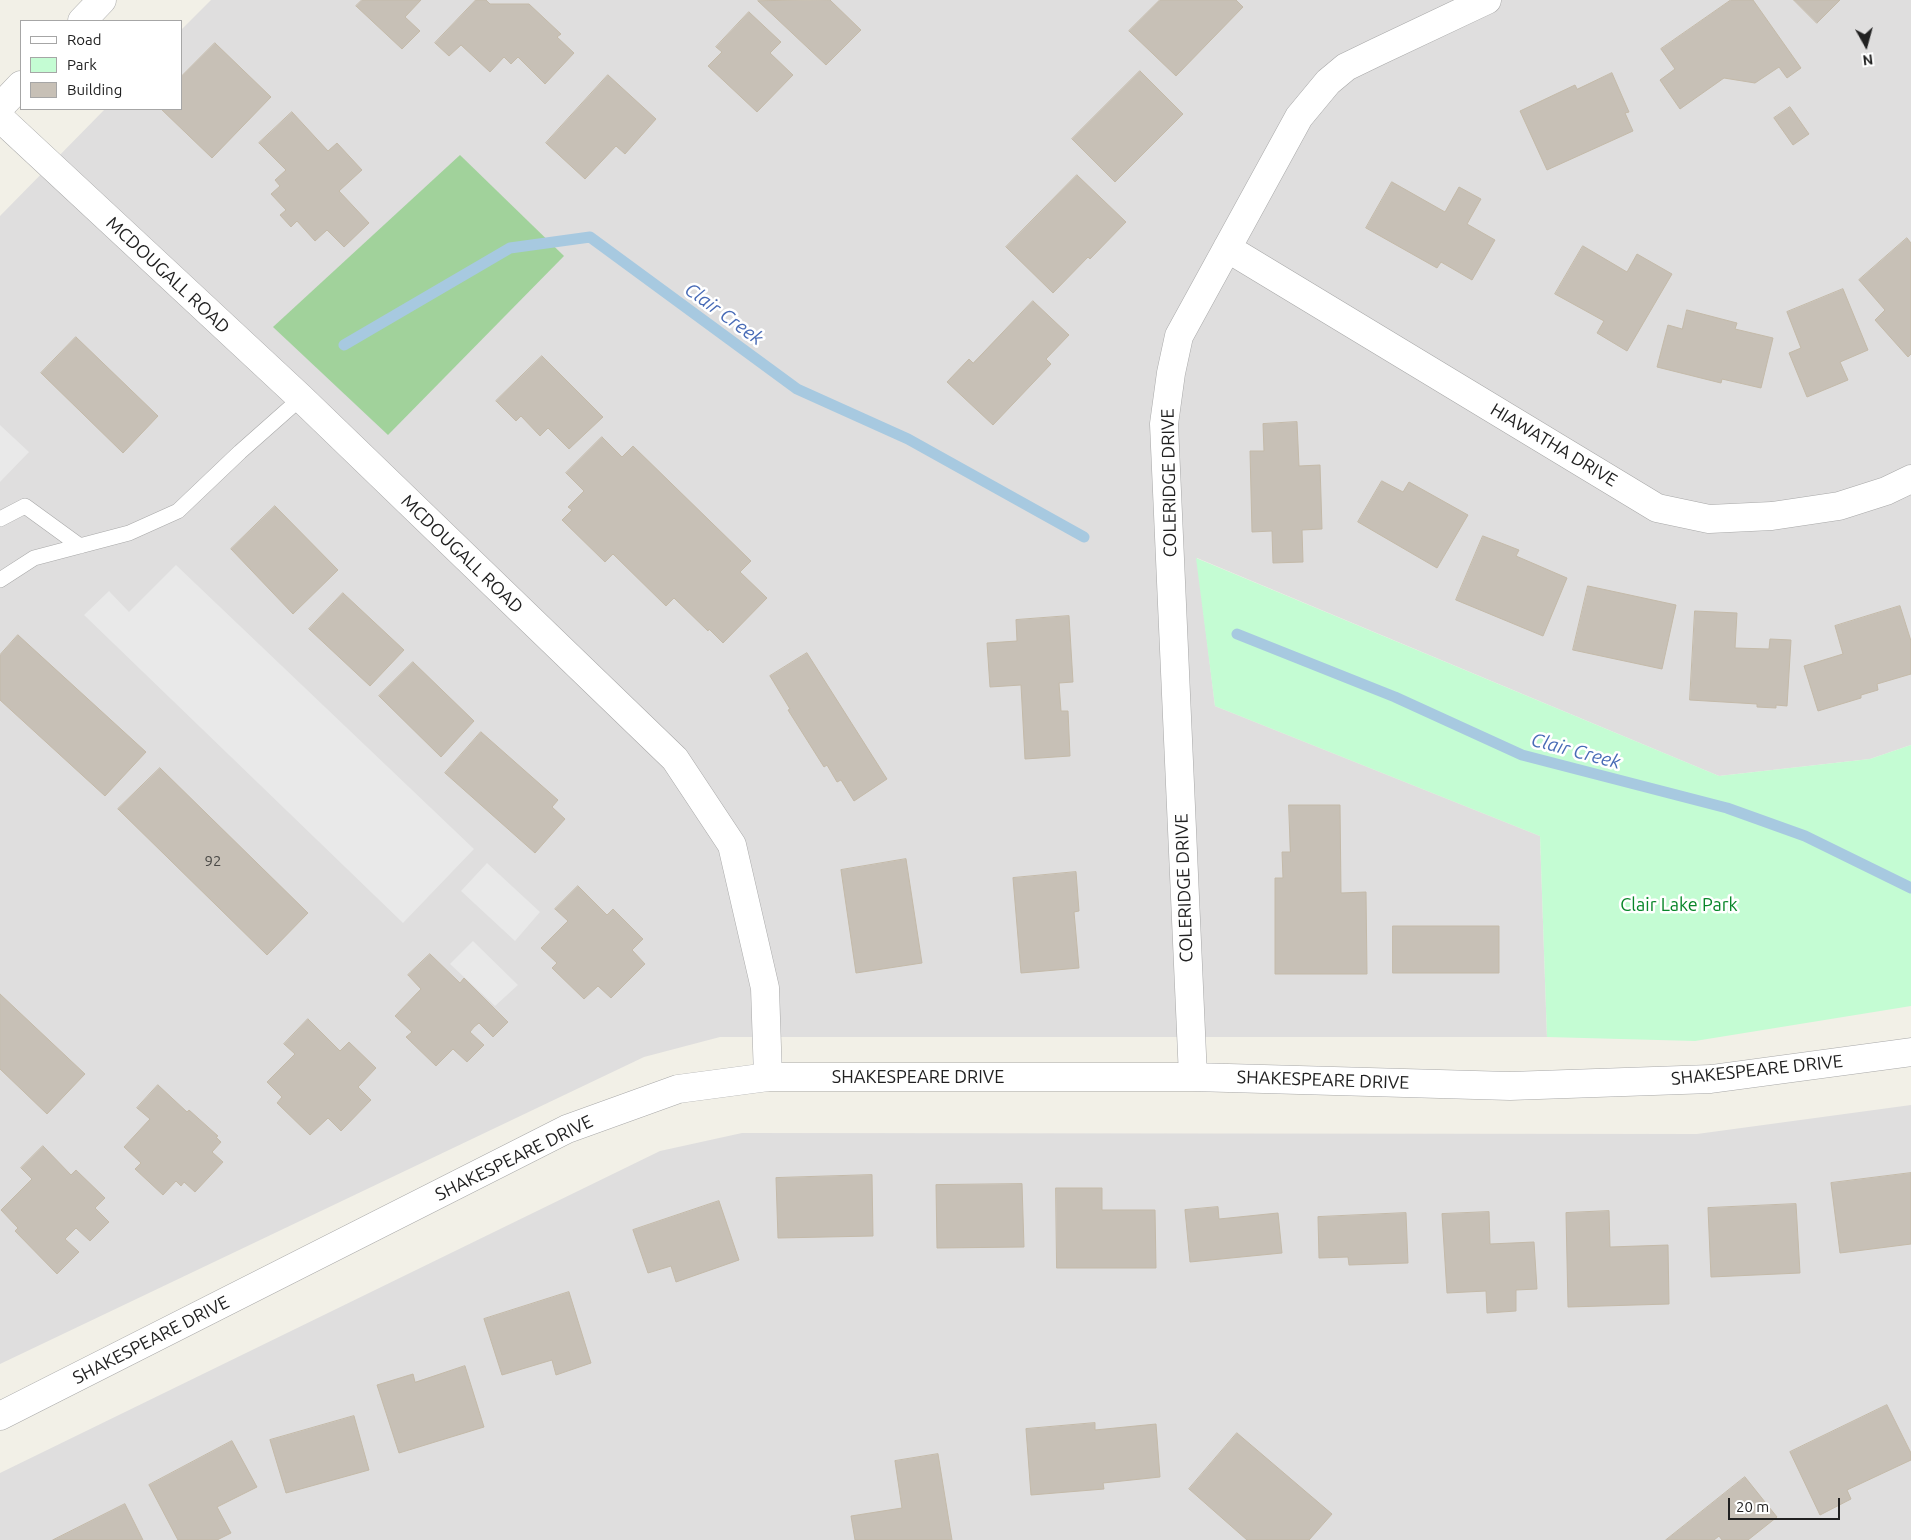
<!DOCTYPE html>
<html>
<head>
<meta charset="utf-8">
<style>
	body { margin:0 }
	#map { position:relative; width:1911px; height:1540px; overflow:hidden; background:#f2f0e7; font-family:Ubuntu,sans-serif }
	canvas { display:block }
	.legend { position:absolute; left:20px; top:20px; width:162px; height:90px; box-sizing:border-box; background:#fff; border:1px solid #a6a6a6; margin:0; padding:6px 9px; list-style:none; font-size:15px; color:#212121 }
	.legend li { display:flex; align-items:center; gap:10px; height:25px }
	.legend b { width:25px; border:1px solid #a6a6a6 }
	.north { position:absolute; left:1841px; top:20px; width:50px; height:50px; -webkit-text-stroke:4px #fff; paint-order:stroke; rotate:173deg; font-size:14px; font-weight:700; line-height:20px; text-align:center; color:#212121 }
	.north::after { content:''; display:block; margin:auto; width:18px; height:22px; background:#212121; clip-path:polygon(50% 0,100% 100%,50% 72%,0 100%) }
	.scale { position:absolute; left:1728px; top:1498px; width:112px; height:22px; box-sizing:border-box; border:2px solid #212121; border-top:0; padding-left:6px; font-size:15px; line-height:18px; white-space:nowrap; color:#212121; -webkit-text-stroke:4px #fff; paint-order:stroke }
</style>
</head>
<body>
<div id="map">
<canvas width="1911" height="1540"></canvas>
<ul class="legend">
<li><b style="height:6px;background:#fff"></b>Road</li>
<li><b style="height:14px;background:#c4fcd3"></b>Park</li>
<li><b style="height:14px;background:#c7c0b6"></b>Building</li>
</ul>
<div class="north">N</div>
<div class="scale">20 m</div>
</div>
<script>
const ctx = document.querySelector('canvas').getContext('2d');
ctx.lineJoin = 'round';
function fill(path, color) { ctx.fillStyle = color; ctx.fill(path, 'evenodd'); }
function strokePath(path, color, width, dash) { ctx.strokeStyle = color; ctx.lineWidth = width; ctx.lineCap = dash ? 'butt' : 'round'; ctx.setLineDash(dash || []); ctx.stroke(path); }
function write(font, color, halo, rows, align = 'center') {
  ctx.font = font + ' Ubuntu,sans-serif'; ctx.lineWidth = 5; ctx.setLineDash([]); ctx.textBaseline = 'middle'; ctx.strokeStyle = halo; ctx.fillStyle = color; for (const [text, x, y, turn = 0] of rows) {
    ctx.save(); ctx.translate(x, y); ctx.rotate((+turn || 0) * Math.PI / 180); ctx.textAlign = isNaN(turn) ? turn : align; if (halo) ctx.strokeText(text, 0, 0); ctx.fillText(text, 0, 0); ctx.restore();
  }
}
const residential = new Path2D(`
	M211 0H1911V745L1870 759 1719 776 1197 558 1215 706 1540 836 1547 1037H720L644 1057 0 1364V216L105 109H181V30Z
	M1911 1105V1540H0V1473L660 1151 742 1133 1697 1134Z`);
const forest = new Path2D(`
	M460 155 564 256 388 435 273 327Z`);
const park = new Path2D(`
	M1196 558 1719 776 1870 759 1911 745V1006L1695 1041 1547 1037 1540 836 1215 706Z`);
const parking = new Path2D(`
	M0 425 29 452 0 482Z
	M176 565 474 849 403 923 84 615 109 591 129 612Z
	M487 863 540 912 515 941 461 891Z
	M473 941 518 985 495 1006 450 964Z`);
const stream = new Path2D(`
	M344 345 510 248 590 237 797 389 908 439 1084 537
	M1237 634 1395 697 1522 755 1727 808 1805 836 1911 888`);
const building = new Path2D(`
	M362 0H421L405 17 420 31 402 49 356 6Z
	M476 0H486L490 4H529L561 34 557 37 574 53 545 84 518 57 511 64 504 57 490 72 461 45 449 56 435 43Z
	M830 0 861 30 826 65 758 1Z
	M1160 0H1236L1243 7 1176 76 1129 31Z
	M1731 0H1753L1801 68 1787 78 1779 67 1755 83 1724 78 1680 109 1660 80 1675 69 1661 49Z
	M1794 0H1840L1817 23Z
	M749 12 781 42 770 53 793 75 757 112 708 66 722 52 716 47Z
	M215 43 271 97 212 158 161 109H181V77Z
	M1140 71 1183 114 1115 182 1072 139Z
	M1612 73 1629 112 1625 113 1633 131 1547 170 1520 111 1575 85 1577 89Z
	M608 75 656 119 625 154 616 146 585 179 546 143Z
	M1790 107 1809 134 1793 145 1774 118Z
	M292 112 328 151 337 143 362 170 339 191 369 223 344 247 327 230 315 241 297 221 291 227 280 215 286 210 271 194 280 186 275 180 286 170 259 143Z
	M1077 175 1126 222 1090 259 1088 257 1053 293 1006 247Z
	M1392 182 1445 212 1459 187 1481 199 1467 224 1495 240 1472 280 1441 262 1437 268 1366 228Z
	M1907 238 1911 243V354L1908 357 1875 320 1885 310 1859 280Z
	M1583 246 1627 272 1637 254 1672 274 1627 351 1597 333 1604 321 1555 294Z
	M1843 289 1868 350 1840 362 1848 380 1807 397 1789 353 1801 348 1787 312Z
	M1033 301 1069 335 1046 359 1051 364 993 425 947 382 969 359 973 363Z
	M1687 310 1737 323 1735 329 1773 338 1761 388 1722 379 1721 383 1657 367 1668 325 1682 329Z
	M76 337 158 416 123 453 41 373Z
	M542 356 603 417 569 449 548 428 540 436 521 416 516 421 496 401Z
	M1297 422 1299 466 1320 465 1322 529 1302 530 1303 562 1273 563 1272 531 1252 532 1250 451H1264L1263 424Z
	M602 437 622 457 633 446 751 561 740 572 767 598 723 643 709 629 708 631 674 598 666 606 613 554 605 562 562 520 572 510 568 507 584 491 566 473Z
	M1382 481 1403 492 1409 482 1468 515 1437 568 1358 522Z
	M275 506 338 570 293 614 231 549Z
	M1483 536 1519 550 1516 556 1567 578 1543 636 1456 600Z
	M1588 586 1676 605 1662 669 1573 650Z
	M343 593 404 650 370 686 309 629Z
	M1900 606 1911 641V674L1877 684 1878 690 1861 695V698L1818 711 1804 666 1843 654 1835 626Z
	M1695 611 1737 613 1735 648 1769 649 1770 639 1791 640 1787 706 1776 705V708L1757 707V704L1690 700Z
	M1069 616 1073 682 1059 683 1061 711H1068L1070 756 1025 759 1021 685 990 687 987 643 1017 641 1016 620Z
	M18 635 146 752 105 796 0 700V655Z
	M807 653 887 779 854 801 841 780 837 782 827 765 824 767 788 710 790 709 770 676Z
	M413 662 474 721 441 757 379 696Z
	M481 732 558 800 552 807 565 819 535 853 445 773Z
	M160 768 308 913 267 955 118 809Z
	M1289 805H1340L1341 893 1366 892 1367 974H1275V878H1283L1282 852H1290Z
	M906 859 922 963 856 973 841 870Z
	M1076 872 1079 911 1074 912 1079 968 1021 973 1013 878Z
	M578 886 607 915 613 909 643 939 632 950 645 964 611 998 598 986 584 999 552 968 557 963 541 948 568 921 555 909Z
	M1393 926H1499V973H1393Z
	M430 954 460 983 464 978 508 1022 493 1037 479 1023 474 1027 470 1032 484 1045 467 1062 453 1049 436 1066 406 1037 412 1032 395 1016 421 989 408 975Z
	M0 994 85 1074 47 1114 0 1069Z
	M308 1019 340 1051 349 1042 376 1068 358 1087 371 1100 341 1131 328 1118 310 1135 277 1103 282 1097 267 1082 295 1054 284 1044Z
	M158 1085 187 1112 189 1110 218 1136 216 1137 221 1142 212 1152 223 1162 195 1192 184 1182 181 1186 176 1181 163 1195 135 1169 141 1163 124 1147 150 1119 137 1108Z
	M43 1146 71 1175 76 1170 105 1198 95 1208 109 1222 90 1241 76 1228 65 1239 79 1252 57 1274 15 1231 18 1228 1 1210 32 1179 21 1168Z
	M1911 1173V1244L1840 1253 1831 1183Z
	M872 1175 873 1236 778 1238 776 1178Z
	M1022 1184 1024 1247 937 1248 936 1185Z
	M1056 1188H1102V1210H1155L1156 1268H1057Z
	M719 1201 739 1260 676 1282 671 1266 648 1273 633 1230Z
	M1796 1204 1800 1273 1711 1277 1708 1208Z
	M1218 1207 1219 1219 1278 1213 1282 1253 1190 1262 1185 1210Z
	M1609 1211 1610 1247 1668 1245 1669 1304 1568 1307 1566 1213Z
	M1489 1212 1490 1244 1534 1242 1537 1289 1516 1290V1311L1487 1313 1486 1291 1447 1293 1442 1214Z
	M1406 1213 1408 1263 1349 1265 1348 1257 1319 1258 1318 1217Z
	M569 1292 591 1363 556 1375 552 1360 502 1375 484 1319Z
	M465 1366 484 1427 399 1453 377 1385 413 1374 415 1382Z
	M1887 1405 1911 1453V1460L1847 1490 1851 1499 1820 1515 1790 1452Z
	M354 1416 369 1470 286 1493 270 1440Z
	M1095 1423V1430L1156 1424 1160 1477 1103 1483 1104 1489 1031 1495 1026 1429Z
	M1237 1433 1332 1514 1309 1540H1247L1189 1489Z
	M232 1441 257 1487 217 1507 231 1533 217 1540H178L149 1485Z
	M938 1454 952 1540H855L851 1516 902 1508 895 1461Z
	M1745 1477 1777 1517 1748 1540H1722L1719 1536 1714 1540H1666Z
	M125 1504 143 1540H53Z`);
const service = new Path2D(`
	M0 519 25 506 80 546
	M0 580 34 558 129 533 178 511 240 452 301 398`);
const minor = new Path2D(`
	M0 118 301 398 675 759 732 845 765 988 768 1077
	M1227 248 1657 508 1709 519 1772 516 1839 506 1886 491 1911 479
	M1193 1077 1164 424 1171 373 1179 336 1299 117 1328 82 1346 67 1377 52 1487 0
	M0 1416 567 1129 678 1089 768 1077H1193L1510 1086 1711 1079 1911 1052`);
const tertiary = new Path2D(`
	M82 21 102 0
	M0 107 21 85`);
const numberNames = [
	["92",213,861]
];
const streetNames = [
	["MCDOUGALL ROAD",168,275,43],
	["HIAWATHA DRIVE",1554,445,31],
	["COLERIDGE DRIVE",1169,483,-91],
	["MCDOUGALL ROAD",462,554,44],
	["COLERIDGE DRIVE",1184,888,-92],
	["SHAKESPEARE DRIVE",1757,1070,-6],
	["SHAKESPEARE DRIVE",918,1077],
	["SHAKESPEARE DRIVE",1323,1080,2],
	["SHAKESPEARE DRIVE",514,1158,-26],
	["SHAKESPEARE DRIVE",151,1340,-27]
];
const parkNames = [
	["Clair Lake Park",1679,905]
];
const waterNames = [
	["Clair Creek",724,314,36],
	["Clair Creek",1576,751,15]
];
fill(residential, '#dfdede');
fill(forest, '#a1d29b');
fill(park, '#c4fcd3');
fill(parking, '#e9e9e9');
strokePath(stream, '#a7c9e0', 11);
fill(building, '#c7c0b6');
strokePath(building, '#c4baa9', 1);
strokePath(service, '#a8a8a8', 16);
strokePath(minor, '#a8a8a8', 29);
strokePath(tertiary, '#a8a8a8', 29);
strokePath(service, '#fff', 15);
strokePath(minor, '#fff', 28);
strokePath(tertiary, '#fff', 28);
write('15px', '#4a4946', null, numberNames);
write('18px', '#212121', '#fff', streetNames);
write('18px', '#088629', '#fff', parkNames);
write('italic 19px', '#486bb6', '#fff', waterNames);
</script>
</body>
</html>
